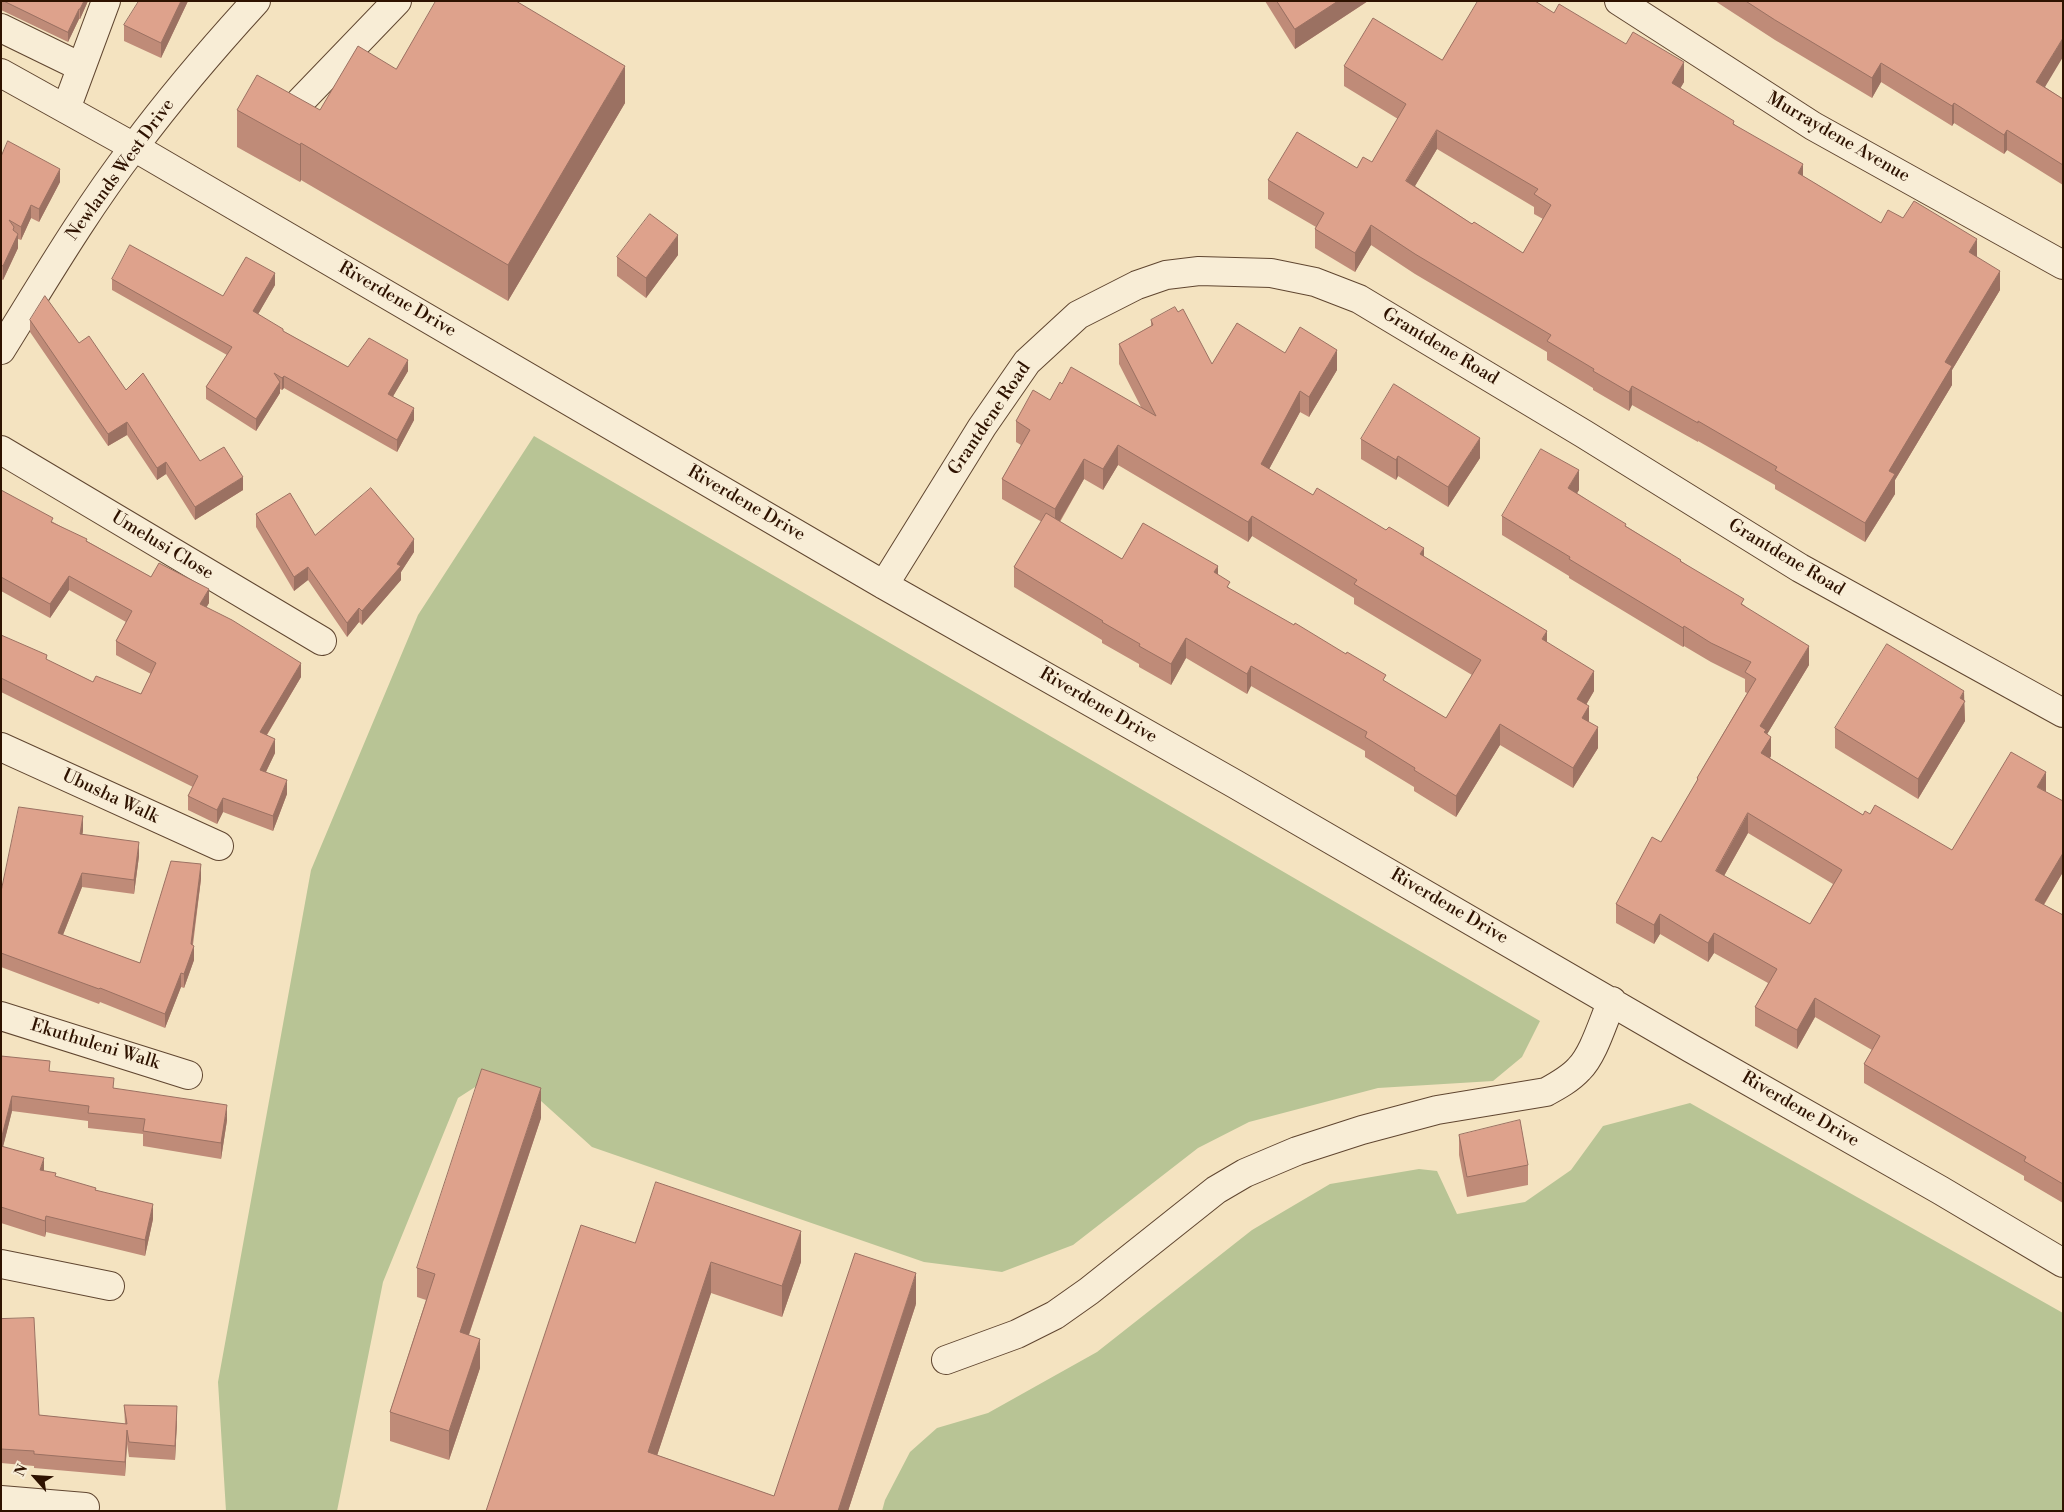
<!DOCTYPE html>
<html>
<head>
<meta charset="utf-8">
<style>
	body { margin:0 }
	#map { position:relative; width:2064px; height:1512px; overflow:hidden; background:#f4e3c0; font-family:"Libre Bodoni",serif }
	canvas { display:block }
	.frame { position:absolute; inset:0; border:2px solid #2e1200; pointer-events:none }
	.north { position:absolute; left:10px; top:1452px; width:50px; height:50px; -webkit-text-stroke:4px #f8edd6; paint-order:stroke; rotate:296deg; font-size:14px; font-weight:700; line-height:20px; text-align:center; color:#2e1200 }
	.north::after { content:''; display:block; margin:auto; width:18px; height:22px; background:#2e1200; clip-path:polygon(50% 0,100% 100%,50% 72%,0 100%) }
</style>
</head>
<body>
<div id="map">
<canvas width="2064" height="1512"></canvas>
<div class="frame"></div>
<div class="north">N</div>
</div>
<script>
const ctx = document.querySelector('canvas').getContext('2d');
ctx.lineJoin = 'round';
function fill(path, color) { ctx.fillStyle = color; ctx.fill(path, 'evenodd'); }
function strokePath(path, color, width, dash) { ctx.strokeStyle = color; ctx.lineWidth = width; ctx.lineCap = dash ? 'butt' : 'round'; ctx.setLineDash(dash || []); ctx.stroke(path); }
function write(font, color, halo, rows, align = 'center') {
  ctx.font = font + ' "Libre Bodoni",serif'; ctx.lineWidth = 4; ctx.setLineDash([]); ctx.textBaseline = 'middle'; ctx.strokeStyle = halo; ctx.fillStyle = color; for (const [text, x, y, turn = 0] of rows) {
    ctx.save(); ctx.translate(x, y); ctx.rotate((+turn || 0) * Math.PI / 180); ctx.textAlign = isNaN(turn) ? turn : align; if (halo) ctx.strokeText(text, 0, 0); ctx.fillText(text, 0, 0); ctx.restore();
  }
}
const green = new Path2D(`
	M534 436 1540 1021 1522 1057 1493 1081 1378 1088 1249 1122 1198 1148 1073 1245 1002 1272 924 1262 592 1147 541 1101 486 1080 458 1098 383 1282 337 1511H226L218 1382 311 870 418 615Z
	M1690 1103 2063 1313V1511H882L885 1500 910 1452 937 1428 988 1413 1097 1352 1252 1230 1330 1184 1419 1169 1437 1171 1457 1214 1525 1202 1571 1170 1603 1126Z`);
const minor = new Path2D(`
	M1619 1 1813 126 2063 265
	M1 28 81 67
	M1 73 134 147 884 585 1235 784 1692 1049 1940 1190 2063 1263
	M297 105 397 1
	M66 109 106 1
	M1 350C44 281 85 211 134 147 172 96 213 48 256 1
	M1 450 322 641
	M884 585 982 427 1027 362 1078 315 1137 285 1166 275 1199 271 1271 273 1315 282 1359 299 1584 434 1800 568 2063 713
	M1 747 219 846
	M1 1016 188 1075
	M1 1264 110 1286
	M946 1360 1017 1334 1055 1315 1089 1291 1216 1190 1245 1173 1297 1151 1362 1130 1437 1110 1546 1092C1557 1086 1570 1079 1579 1069 1594 1054 1603 1021 1612 1001
	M1 1500 85 1507`);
const wall = new Path2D(`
	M1 1H88L80 19H79L68 42 1 10Z
	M188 1 161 58 124 41V25Z
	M1265 1H1368L1295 49Z
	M1715 1H2063L2045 87 2063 99V185L2007 150 2004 154 1954 123 1952 126 1881 82 1872 98 1775 40Z
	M1554 13 1684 82 1680 88 1734 124 1803 176 1881 223 1903 218 1977 257 2000 290 1952 370V385L1895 480V494L1865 542 1775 489V485L1698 441V442L1632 405 1629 411 1593 390V388L1547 360V352L1415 274 1371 245 1355 272 1315 248V229L1316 227 1268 199V180L1357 168 1372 162 1398 119 1344 86V66L1442 60ZM1437 149 1534 207V214L1543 219 1523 253 1472 224 1415 186Z
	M396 69 625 103 508 301 301 180 300 182 237 147V110H320Z
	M1 157 60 182 39 222 31 218 21 240 18 239V248L3 280 1 279Z
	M678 255 646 298 617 276V257Z
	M112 279 223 296 275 285 258 314 283 331 348 367 408 371 393 396 414 420 397 452 284 388 282 390 280 389V393L256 431 206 399V387L227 355 112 290Z
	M30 320 79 343 126 390 200 461 243 490 195 520 166 474 157 480 127 435 108 446 30 332Z
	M1151 320 1212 364 1285 353 1337 370 1309 417 1300 412 1269 469 1313 495 1424 557 1547 642 1594 691 1586 705 1589 722 1598 748 1573 788 1500 745 1456 817 1414 791V787L1365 757V751L1251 686 1247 694 1186 658 1171 685 1139 667V664L1102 643V640L1014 587V567L1042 522 1002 499V479L1021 445 1016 442V421L1050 400 1062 384 1141 407 1119 364V344L1151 326ZM1118 465 1248 542 1252 536 1354 598V604L1472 675 1446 718 1230 589 1218 575 1122 559 1060 522 1084 479 1103 490Z
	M1361 439 1480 458 1448 507 1398 476 1396 480 1361 459Z
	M1 490 53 522 151 577 209 603 206 607 301 677 267 735 275 753 266 772 287 794 273 831 223 812 217 824 188 810V796L193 787 1 692V635L47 660 93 682 141 694 151 674 116 655V641L126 622 69 590 50 618 1 591Z
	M1579 490 1577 493 1626 526 1681 561 1744 605 1809 665 1767 734 1771 756 1770 758 1863 815 1870 814 1952 850 2046 792 2063 801V872L2044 905 2063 915V1203L2024 1180V1176L1864 1083V1064L1872 1050 1815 1017 1797 1049 1755 1026V1007L1768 983 1714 953 1708 962 1660 934 1654 944 1616 923V904L1661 842 1697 781V778L1747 693 1745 692V679L1711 662 1684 646 1683 647 1569 578V576L1502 535V516ZM1748 833 1833 884 1810 924 1724 876Z
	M256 514 315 535 414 552 401 572V580L362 625 359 622 347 637 308 580 294 591 256 527Z
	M1964 701 1965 721 1918 799 1835 748V728Z
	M83 831 82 834 139 856 134 894 82 887 63 935 140 963 201 879 193 945 194 960 184 988 181 987 165 1028 100 1002 99 1004 1 967V892Z
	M1 1056 50 1071 114 1088 227 1120 221 1159 143 1146V1134L88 1128V1121L12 1111 3 1146 44 1171 56 1177 96 1190 153 1219 145 1256 46 1232 45 1237 1 1223Z
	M541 1118 469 1335 480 1368 449 1460 390 1441V1412L426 1300 417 1297V1268Z
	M1459 1135 1528 1165V1185L1467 1197 1459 1155Z
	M635 1243 801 1262 782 1317 711 1293 657 1455 774 1496 916 1304 848 1511H486Z
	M1 1319 39 1415 125 1424 124 1405 177 1421 175 1460 129 1457 127 1444 125 1476 34 1468V1466L1 1463Z`);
const shadedWall = new Path2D(`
	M84 1H88L80 19V9Z
	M181 1H188L161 58V43Z
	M1338 1H1368L1295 49V29Z
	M79 9V19L68 42V32Z
	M2063 38V57L2036 102V82Z
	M1684 62V82L1672 103V83Z
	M1881 63V82L1872 98V78Z
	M625 66V103L508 301V265Z
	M1954 103V123L1952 126V106Z
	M1437 130V149L1406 201V181Z
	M2007 130V150L2004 154V135Z
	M301 143V180L300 182V145Z
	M1803 164V183L1798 173Z
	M60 169V182L39 222V209Z
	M31 205V218L21 240V227Z
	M1371 225V245L1355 272V253Z
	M18 234V248L3 280V266Z
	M678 235V255L646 298V278Z
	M1977 239V259L1969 252Z
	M2000 271V290L1952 370V385L1895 480V494L1865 542V523L1889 471 1945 362Z
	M275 273V285L253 323V311Z
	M1337 350V370L1309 417V397Z
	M408 360V371L388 405V394Z
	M284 376V388L282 390V378Z
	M280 382V393L256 431V419Z
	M1632 386V405L1629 411V392Z
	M1300 391V412L1261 484V464Z
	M414 408V420L397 452V440Z
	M127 422V435L108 446V434Z
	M1480 438V458L1448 507V487Z
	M1118 445V465L1103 490V469Z
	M1398 456V476L1396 480V460Z
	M1084 459V479L1055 529V509Z
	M166 462V474L157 480V468Z
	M1579 470V490L1568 508V488Z
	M243 477V490L195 520V507Z
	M1252 516V536L1248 542V522Z
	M414 539V552L401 572V580L362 625V611L397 564Z
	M1424 548V568L1420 554Z
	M1218 566V586L1214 572Z
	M308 567V580L294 591V577Z
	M69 576V590L50 618V604Z
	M209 589V603L200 618V604Z
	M359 608V622L347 637V623Z
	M1684 626V646L1683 647V628Z
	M1547 631V652L1542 639Z
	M1186 638V658L1171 685V664Z
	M1809 646V665L1766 736 1771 737V756L1761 772 1760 726Z
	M301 663V677L260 746V732Z
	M1251 666V686L1247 694V674Z
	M1594 671V691L1577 720V699Z
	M1964 691 1965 721 1918 799V779Z
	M1589 706V727L1582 718Z
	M1500 724V745L1456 817V796Z
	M1598 727V748L1573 788V768Z
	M275 739V753L260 784V770Z
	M2046 772V792L2037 787Z
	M287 780V794L273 831V816Z
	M223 798V812L217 824V810Z
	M1748 813V833L1716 890V871Z
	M83 816V831L80 848V834Z
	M139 842V856L134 894V880Z
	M2063 853V872L2035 919V900Z
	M201 864V879L191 954 194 946V960L184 988V974L191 944Z
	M82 873V887L58 947V933Z
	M1660 914V934L1654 944V925Z
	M1714 933V953L1708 962V943Z
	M181 973V987L165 1028V1014Z
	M1815 998V1017L1797 1049V1030Z
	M541 1088V1118L460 1361V1332Z
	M12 1096V1111L1 1155V1140Z
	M227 1105V1120L221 1159V1143Z
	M44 1158V1173L40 1170Z
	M153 1204V1219L145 1256V1240Z
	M46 1216V1232L45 1237V1221Z
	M801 1231V1262L782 1317V1286Z
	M711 1262V1293L648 1483V1452Z
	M916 1273V1304L848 1511H838Z
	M480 1339V1368L449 1460V1431Z
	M177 1406V1421L175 1460V1446Z
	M127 1430V1444L125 1476V1462Z`);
const building = new Path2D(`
	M4 1H84L80 9H79L68 32Z
	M139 1H181L161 43 124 25Z
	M436 1H516L625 66 508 265 301 143 300 145 237 110 257 75 320 110 358 46 396 69Z
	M1277 1H1338L1295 29Z
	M1478 1H1535L1554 13 1559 4 1626 44 1633 32 1684 62 1672 83 1734 121 1733 124 1803 164 1798 173 1881 223 1888 210 1903 218 1914 201 1977 239 1969 252 2000 271 1945 362 1952 366 1889 471 1895 474 1865 523 1775 470 1777 467 1698 421V423L1632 386 1629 392 1593 371 1594 369 1547 341 1551 335 1415 254 1371 225 1355 253 1315 229 1324 213 1268 180 1297 132 1357 168 1363 157 1372 162 1406 104 1344 66 1373 18 1442 60ZM1437 130 1538 189 1534 194 1551 205 1523 253 1474 222 1472 224 1406 181Z
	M1746 1H2063V38L2036 82 2063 99V165L2007 130 2004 135 1954 103 1952 106 1881 63 1872 78 1775 20Z
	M8 141 60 169 39 209 31 205 21 227 9 220 14 227 13 230 18 234 3 266 1 265V157Z
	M650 214 678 235 646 278 617 257Z
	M130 245 223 296 246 257 275 273 253 311 283 329V331L348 367 369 338 408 360 388 394 414 408 397 440 284 376 282 378 274 373 280 382 256 419 206 387 232 347 112 279Z
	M45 296 79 343 89 336 126 390 143 373 200 461 224 447 243 477 195 507 166 462 157 468 127 422 108 434 30 320Z
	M1175 307 1178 312 1183 309 1212 364 1237 323 1285 353 1300 327 1337 350 1309 397 1300 391 1261 464 1313 495 1317 488 1386 530 1389 527 1424 548 1420 554 1547 631 1542 639 1594 671 1577 699 1589 706 1582 718 1598 727 1573 768 1500 724 1456 796 1414 770 1415 768 1365 737 1367 732 1251 666 1247 674 1186 638 1171 664 1139 646 1140 644 1102 622 1103 621 1014 567 1046 513 1122 559 1143 523 1218 566 1214 572 1230 582 1227 587 1294 625 1295 623 1346 654 1347 652 1386 675 1383 680 1446 718 1481 660 1354 584 1357 580 1252 516 1248 522 1118 445 1103 469 1084 459 1055 509 1002 479 1030 430 1016 421 1033 390 1050 400 1060 382 1062 384 1071 367 1156 416 1119 344 1153 325 1151 320Z
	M1394 384 1480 438 1448 487 1398 456 1396 460 1361 439Z
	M1541 449 1579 470 1568 488 1626 524 1625 526 1681 560 1680 561 1744 599 1741 604 1809 646 1760 726 1766 730 1764 732 1771 737 1761 753 1863 815 1865 811 1870 814 1875 805 1952 850 2011 752 2046 772 2037 787 2063 801V853L2035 900 2063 915V1184L2024 1161 2026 1157 1864 1064 1880 1036 1815 998 1797 1030 1755 1007 1777 969 1714 933 1708 943 1660 914 1654 925 1616 904 1652 837 1661 842 1698 779 1697 778 1756 679 1745 672 1751 662 1711 643 1684 626 1683 628 1569 559 1570 557 1502 516ZM1748 813 1842 870 1810 924 1716 871Z
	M371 488 414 539 397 564 401 566 362 611 359 608 347 623 308 567 294 577 256 514 290 493 315 535Z
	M1 490 53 518 51 522 87 539 86 541 151 577 159 563 209 589 200 604 232 620 301 663 260 732 275 739 260 770 287 780 273 816 223 798 217 810 188 796 198 776 1 678V635L47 655 46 659 93 682 96 676 141 694 156 663 116 641 132 611 69 576 50 604 1 577Z
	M1887 644 1964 691 1960 698 1965 701 1918 779 1835 728Z
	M19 807 83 816 80 834 139 842 134 880 82 873 58 933 140 963 171 861 201 864 191 944 194 946 184 974 181 973 165 1014 100 988 99 989 1 953V892Z
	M1 1056 50 1061 49 1071 114 1078 113 1088 227 1105 221 1143 143 1131 145 1119 88 1113 89 1106 12 1096 1 1140Z
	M482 1069 541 1088 460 1332 480 1339 449 1431 390 1412 435 1274 417 1268Z
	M1520 1120 1528 1165 1467 1177 1459 1135Z
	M1 1146 44 1158 40 1170 56 1173 55 1176 96 1188 95 1190 153 1204 145 1240 46 1216 45 1221 1 1207Z
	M656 1182 801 1231 782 1286 711 1262 648 1452 774 1496 855 1253 916 1273 838 1511H486L581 1225 635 1243Z
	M34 1318 39 1415 127 1424 124 1405 177 1406 175 1446 129 1442 127 1430 125 1462 34 1454V1451L1 1449V1319Z`);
const streetNames = [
	["Murraydene Avenue",1838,138,30],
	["Newlands West Drive",121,170,-54],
	["Riverdene Drive",397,300,30],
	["Grantdene Road",1440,347,31],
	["Grantdene Road",990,419,-56],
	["Riverdene Drive",746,504,30],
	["Umelusi Close",162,546,31],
	["Grantdene Road",1786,558,31],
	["Riverdene Drive",1098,706,30],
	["Ubusha Walk",110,797,25],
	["Riverdene Drive",1449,907,30],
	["Ekuthuleni Walk",95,1045,17],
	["Riverdene Drive",1800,1110,30]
];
fill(green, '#b8c495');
strokePath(minor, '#604630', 30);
strokePath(minor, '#f8edd6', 28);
fill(wall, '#bf8b78');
fill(shadedWall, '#9b7162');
fill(building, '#dea28c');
strokePath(building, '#9b7162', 1);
write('18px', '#2e1200', '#f8edd6', streetNames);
</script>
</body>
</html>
